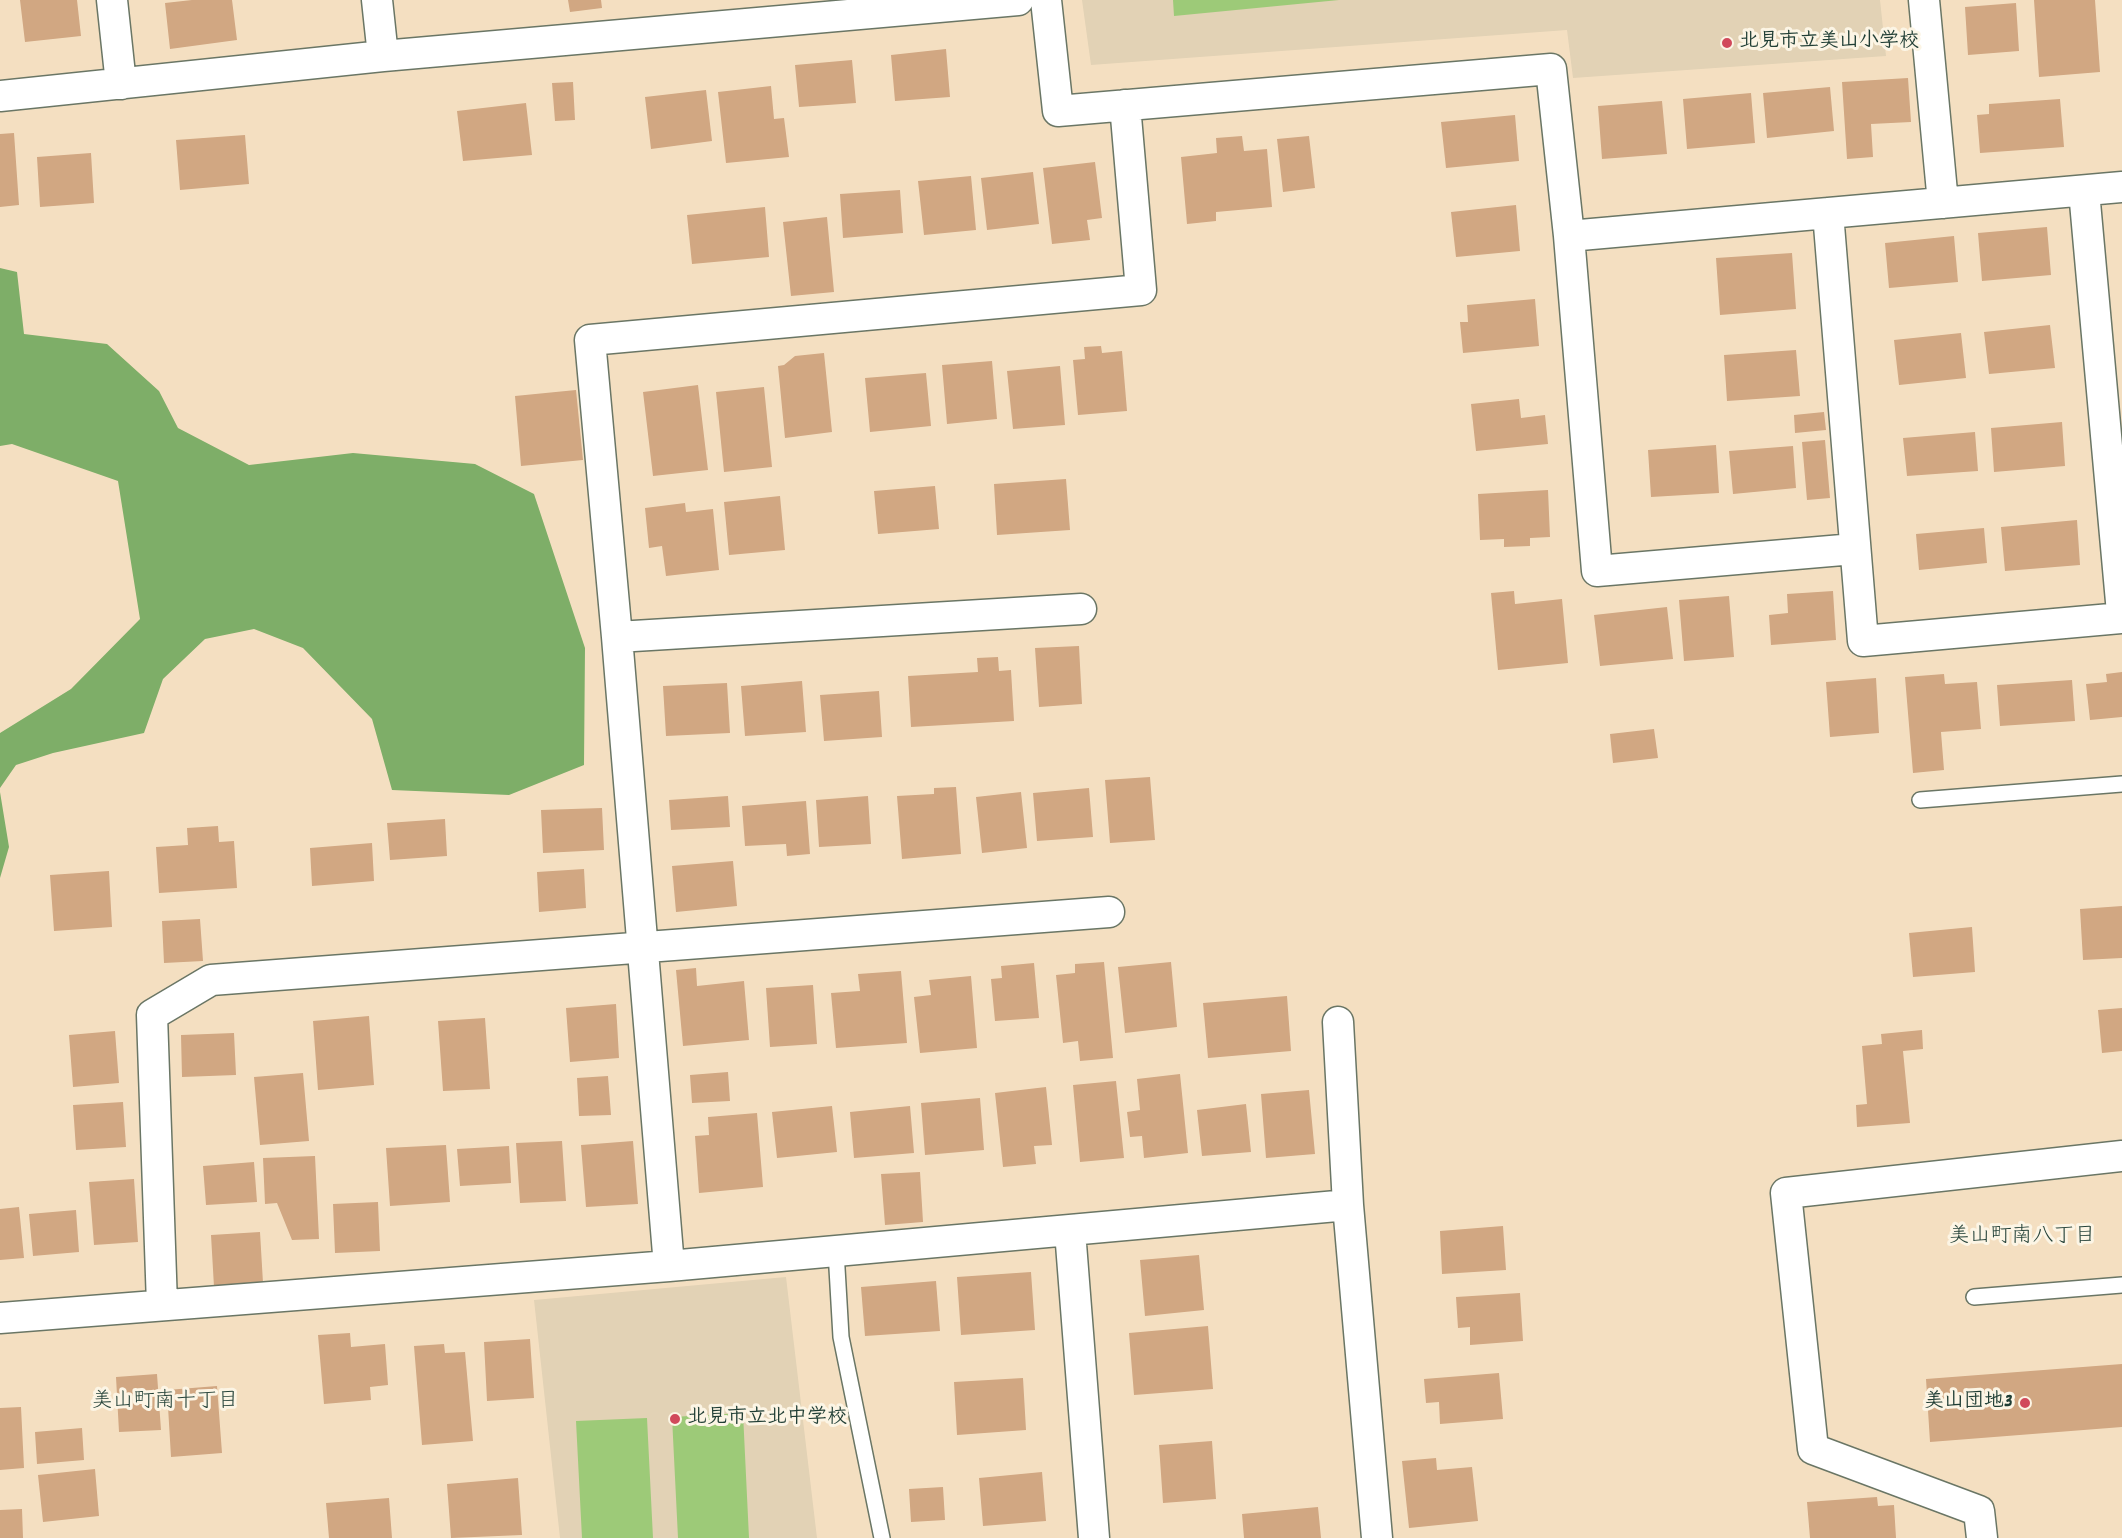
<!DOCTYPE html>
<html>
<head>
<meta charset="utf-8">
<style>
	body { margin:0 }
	canvas { display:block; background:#f4dfc1 }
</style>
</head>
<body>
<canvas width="2122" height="1538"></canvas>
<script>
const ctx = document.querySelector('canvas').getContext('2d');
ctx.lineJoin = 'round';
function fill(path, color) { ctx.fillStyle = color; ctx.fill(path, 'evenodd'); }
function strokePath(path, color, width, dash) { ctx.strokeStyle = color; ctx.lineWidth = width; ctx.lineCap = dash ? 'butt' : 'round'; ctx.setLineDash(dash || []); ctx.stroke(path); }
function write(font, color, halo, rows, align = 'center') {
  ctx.font = font + ' Dekko,"Klee One",sans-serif'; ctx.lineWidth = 6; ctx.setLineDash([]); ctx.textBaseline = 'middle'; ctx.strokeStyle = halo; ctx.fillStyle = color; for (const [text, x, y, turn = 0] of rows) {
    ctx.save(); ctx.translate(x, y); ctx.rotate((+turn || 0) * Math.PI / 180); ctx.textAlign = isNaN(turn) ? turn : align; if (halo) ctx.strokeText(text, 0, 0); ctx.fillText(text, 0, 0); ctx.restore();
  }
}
const built = new Path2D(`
	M1082 0H1880L1886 56 1573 78 1567 30 1091 65Z
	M786 1277 817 1538H560L534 1300Z`);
const green = new Path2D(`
	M1173 0H1339L1174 16Z
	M743 1413 749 1538H678L672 1417Z
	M647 1418 653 1538H582L576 1421Z`);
const forest = new Path2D(`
	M0 268 17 272 24 334 107 344 159 391 178 428 249 465 353 453 475 464 534 494 585 648 584 765 509 795 392 790 372 719 303 648 254 629 205 639 163 679 144 733 53 753 16 765 0 788V733L71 689 140 619 118 481 12 444 0 446Z
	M0 792 9 847 0 878Z`);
const building = new Path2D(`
	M20 0H77L81 36 25 42Z
	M192 0H232L237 40 170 49 165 3Z
	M568 0H601L602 8 570 12Z
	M2034 0H2095L2100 72 2039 77Z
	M2016 3 2019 51 1968 55 1965 7Z
	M946 49 950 97 895 101 891 55Z
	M852 60 856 103 799 107 795 65Z
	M1908 78 1911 122 1871 124 1873 157 1847 159 1842 82Z
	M573 82 575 120 555 121 552 83Z
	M771 86 774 119 784 118 789 157 726 163 718 92Z
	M1830 87 1834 131 1767 138 1763 93Z
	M706 90 712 141 651 149 645 97Z
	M1751 93 1755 143 1687 149 1683 99Z
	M2060 99 2064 147 1980 153 1977 115 1989 114V104Z
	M1662 101 1667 154 1602 159 1598 106Z
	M526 103 532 155 463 161 457 111Z
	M1515 115 1519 161 1446 168 1441 122Z
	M14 133 19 205 0 207V134Z
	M245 135 249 184 180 190 176 140Z
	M1242 136 1244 151 1267 149 1272 207 1216 212V221L1187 224 1181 157 1217 153 1216 138Z
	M1309 136 1315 188 1283 192 1277 139Z
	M91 153 94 203 40 207 37 157Z
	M1095 162 1102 218 1087 220 1090 240 1052 244 1043 168Z
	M1033 172 1039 224 987 230 981 178Z
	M971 176 976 230 924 235 918 181Z
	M900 190 903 233 843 238 840 194Z
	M1516 205 1520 251 1456 257 1451 212Z
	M765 207 769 257 692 264 687 215Z
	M827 217 834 292 791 296 783 222Z
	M2047 227 2051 275 1982 281 1978 233Z
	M1954 236 1958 282 1889 288 1885 243Z
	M1792 253 1796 309 1720 315 1716 258Z
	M1535 299 1539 346 1463 353 1460 322H1468L1467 305Z
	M2050 325 2055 368 1989 374 1984 332Z
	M1961 333 1966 378 1899 385 1894 340Z
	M1101 346 1102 353 1122 351 1127 411 1078 415 1073 360 1085 359 1084 347Z
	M1796 350 1800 396 1727 401 1724 355Z
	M824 353 832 432 785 438 778 366 784 365 795 356Z
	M992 361 997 419 947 424 942 365Z
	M1060 366 1065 425 1013 429 1007 371Z
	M926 373 931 426 870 432 865 378Z
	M698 385 708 470 653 476 643 392Z
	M764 387 772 467 724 472 716 392Z
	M576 390 583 460 521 466 515 396Z
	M1519 399 1521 418 1545 415 1548 444 1476 451 1471 404Z
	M1824 412 1826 430 1795 433 1794 415Z
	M2062 422 2065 466 1994 472 1991 428Z
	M1975 432 1978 471 1907 476 1903 438Z
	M1825 440 1830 498 1807 500 1802 442Z
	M1716 445 1719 493 1651 497 1648 450Z
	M1793 446 1796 488 1733 494 1729 451Z
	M1066 479 1070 530 997 535 994 484Z
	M935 486 939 529 878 534 874 491Z
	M1548 490 1550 537 1530 538V546L1504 547V539L1480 540 1478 494Z
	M780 496 785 550 729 555 724 502Z
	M685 503 686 512 713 509 719 570 666 576 662 546 649 548 645 508Z
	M2077 520 2080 565 2005 571 2001 527Z
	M1984 528 1987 563 1919 570 1916 534Z
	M1514 591 1515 604 1562 599 1568 663 1498 670 1491 593Z
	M1833 591 1836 640 1771 645 1769 615 1788 613 1787 594Z
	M1729 596 1734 657 1684 661 1679 600Z
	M1667 607 1673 659 1600 666 1594 615Z
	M1079 646 1082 704 1039 707 1035 648Z
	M998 657 999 671 1011 670 1014 721 911 727 908 676 978 672 977 658Z
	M2122 672V717L2090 720 2086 684 2107 682 2106 674Z
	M1944 674 1945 684 1977 682 1981 729 1941 732 1944 770 1913 773 1905 677Z
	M1876 678 1879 733 1830 737 1826 682Z
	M2072 680 2075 721 2000 726 1997 685Z
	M802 681 806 732 745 736 741 686Z
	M727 683 730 733 666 736 663 686Z
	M879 691 882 737 824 741 820 695Z
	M1654 729 1658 758 1613 763 1610 734Z
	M1150 777 1155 840 1110 843 1105 780Z
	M956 787 961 854 902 859 897 796 934 794V788Z
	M1089 788 1093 837 1037 841 1033 793Z
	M1021 792 1027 848 982 853 976 797Z
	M728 796 730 827 671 830 669 800Z
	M868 796 871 844 819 847 816 800Z
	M806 801 810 854 787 856 786 844 745 846 742 806Z
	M602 808 604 850 543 853 541 810Z
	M445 819 447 856 390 860 387 823Z
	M218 826 219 842 234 841 237 888 159 893 156 847 188 845 187 828Z
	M372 843 374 881 312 886 310 848Z
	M733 861 737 906 676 912 672 866Z
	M584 869 586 908 539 912 537 872Z
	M109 871 112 927 54 931 50 875Z
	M2122 906V958L2083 960 2080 909Z
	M200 919 203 961 164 963 162 921Z
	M1972 927 1975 972 1913 977 1909 933Z
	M1104 962 1113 1058 1080 1061 1078 1041 1063 1043 1056 975 1075 973V964Z
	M1171 962 1177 1027 1125 1033 1118 967Z
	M1034 963 1039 1018 995 1021 991 979 1002 978 1001 966Z
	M696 968 697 986 744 981 749 1040 683 1046 676 970Z
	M901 971 907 1043 836 1048 831 993 860 991 858 974Z
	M971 976 977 1048 920 1053 914 997 931 995 929 980Z
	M813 985 817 1044 770 1047 766 988Z
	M1287 996 1291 1051 1208 1058 1203 1003Z
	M616 1004 619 1058 570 1062 566 1008Z
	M2122 1008V1051L2102 1053 2098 1010Z
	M369 1016 374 1085 318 1090 313 1021Z
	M485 1018 490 1089 443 1091 438 1021Z
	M1922 1030 1923 1049 1903 1051 1910 1123 1857 1127 1856 1105 1867 1104 1862 1046 1882 1044 1881 1034Z
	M115 1031 119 1083 73 1087 69 1035Z
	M234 1033 236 1075 182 1077 181 1035Z
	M728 1072 730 1101 692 1103 690 1075Z
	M303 1073 309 1141 260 1145 254 1077Z
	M1180 1074 1188 1153 1144 1158 1142 1136 1130 1137 1127 1112 1140 1110 1137 1079Z
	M608 1076 611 1115 579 1116 577 1078Z
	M1116 1081 1124 1158 1080 1162 1073 1085Z
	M1046 1087 1052 1145 1034 1146 1036 1164 1003 1167 995 1093Z
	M1309 1090 1315 1154 1266 1158 1261 1094Z
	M980 1098 984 1150 925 1155 921 1103Z
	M123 1102 126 1147 76 1150 73 1105Z
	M1246 1104 1251 1152 1202 1156 1197 1110Z
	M832 1106 837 1152 777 1158 772 1112Z
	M910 1106 914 1153 854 1158 850 1112Z
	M757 1113 763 1187 699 1193 695 1136 709 1135 708 1117Z
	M562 1141 566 1201 520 1203 516 1143Z
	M633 1141 638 1204 586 1207 581 1145Z
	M446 1145 450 1202 390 1206 386 1148Z
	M509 1146 511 1183 460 1186 457 1149Z
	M315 1156 319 1239 292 1240 277 1203 265 1204 263 1158Z
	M254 1162 257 1202 206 1205 203 1166Z
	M920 1172 923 1222 885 1225 881 1174Z
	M134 1179 138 1242 94 1245 89 1182Z
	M378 1202 380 1251 335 1253 333 1204Z
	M19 1207 24 1258 0 1260V1209Z
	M76 1210 79 1252 33 1256 29 1214Z
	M1503 1226 1506 1270 1442 1274 1440 1231Z
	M260 1232 263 1283 214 1287 211 1235Z
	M1199 1255 1204 1310 1145 1316 1140 1260Z
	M1031 1272 1035 1330 961 1335 957 1277Z
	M936 1281 940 1331 865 1336 861 1287Z
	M1520 1293 1523 1341 1470 1345V1327L1458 1328 1456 1297Z
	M1208 1326 1213 1389 1134 1395 1129 1333Z
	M350 1333 351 1347 385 1344 388 1385 370 1387 371 1400 324 1404 318 1335Z
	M530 1339 534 1398 487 1401 484 1342Z
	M444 1344 445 1353 465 1352 473 1441 422 1445 414 1346Z
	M2122 1364V1427L1930 1442 1926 1379Z
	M1499 1373 1503 1419 1440 1424 1439 1402 1426 1403 1424 1379Z
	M157 1374 161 1430 119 1432 116 1377Z
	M1023 1378 1026 1430 957 1435 954 1382Z
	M217 1386 222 1453 171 1457 167 1390Z
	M21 1407 24 1468 0 1470V1408Z
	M82 1428 84 1460 37 1464 35 1432Z
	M1212 1441 1216 1499 1163 1503 1159 1445Z
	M1436 1458 1437 1470 1472 1467 1478 1521 1409 1528 1402 1461Z
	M95 1469 99 1516 43 1522 38 1475Z
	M1042 1472 1046 1521 983 1526 979 1478Z
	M518 1478 522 1535 451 1538 447 1484Z
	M943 1487 945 1520 911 1522 909 1489Z
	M1877 1497 1878 1506 1894 1505 1896 1538H1810L1807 1502Z
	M389 1498 392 1538H329L326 1503Z
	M1318 1507 1321 1538H1244L1242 1514Z
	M22 1509 23 1538H0V1510Z`);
const lane = new Path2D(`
	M1920 800 2122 784
	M836 1251 841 1337 882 1538
	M1974 1297 2122 1285`);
const street = new Path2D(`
	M112 0 121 84
	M377 0 383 56
	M1046 0 1058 111 1551 69 1569 236 1597 571 1854 549
	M1924 0 1943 203
	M0 96 383 56 1018 0
	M2084 191 2122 613
	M1828 213 1863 641 2122 618
	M1569 236 2122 187
	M617 637 1081 609
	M1338 1022 1348 1205 1377 1538
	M1070 1231 1094 1538
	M669 1266 617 637 590 340 1141 290 1125 105
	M162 1305 152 1015 211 980 1109 912
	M0 1318 669 1266 1348 1205
	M1982 1538 1979 1511 1813 1449 1786 1193 2122 1156`);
const markers = [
	[1727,43,6,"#d1495b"],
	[2025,1403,6,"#d1495b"],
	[675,1419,6,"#d1495b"]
];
const poiNames = [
	["北見市立美山小学校",1739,43],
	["美山団地3",2013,1403,"right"],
	["北見市立北中学校",687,1419]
];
const neighbourhoodNames = [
	["美山町南八丁目",2022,1238],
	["美山町南十丁目",165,1403]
];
fill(built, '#e2d2b5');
fill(green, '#9dca78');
fill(forest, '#7eae68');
fill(building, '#d1a782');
strokePath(lane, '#6a7665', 18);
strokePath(street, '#6a7665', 33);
strokePath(lane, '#fff', 15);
strokePath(street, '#fff', 30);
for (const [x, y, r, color] of markers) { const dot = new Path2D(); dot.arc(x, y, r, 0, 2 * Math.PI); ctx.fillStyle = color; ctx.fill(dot); strokePath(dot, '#fcf5e5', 2); }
write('bold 20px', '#1f3d34', '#fcf5e5', poiNames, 'left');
write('21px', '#1f3d34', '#fcf5e5', neighbourhoodNames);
</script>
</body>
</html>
